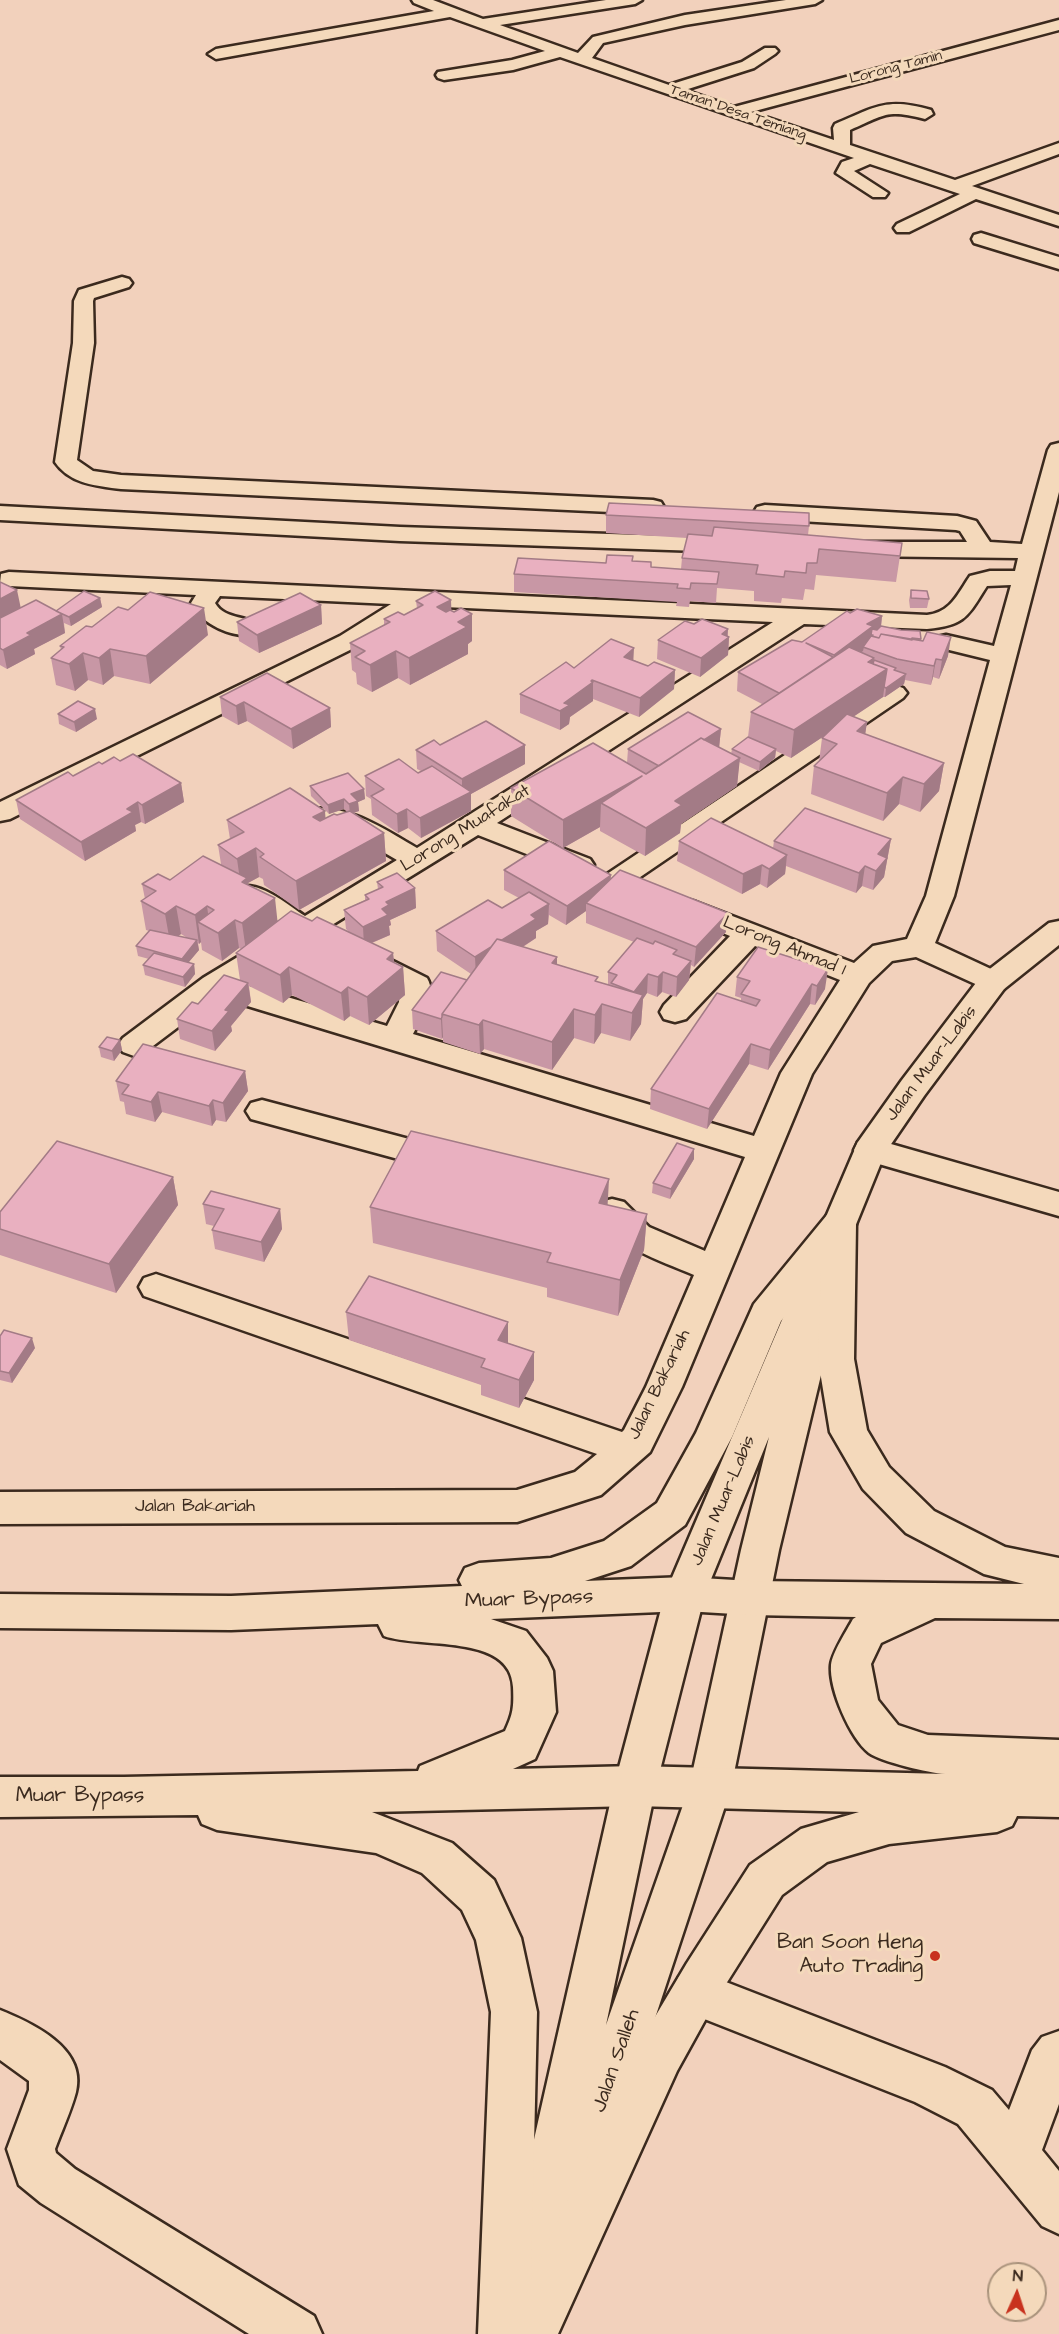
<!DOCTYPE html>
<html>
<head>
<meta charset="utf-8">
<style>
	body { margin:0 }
	#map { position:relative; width:1059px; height:2334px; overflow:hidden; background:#f2d1bc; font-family:"Architects Daughter",sans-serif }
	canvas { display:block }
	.north { position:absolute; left:987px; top:2262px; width:60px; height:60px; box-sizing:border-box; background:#f4d9bb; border:2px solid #aa937c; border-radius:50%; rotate:3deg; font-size:16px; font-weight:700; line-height:24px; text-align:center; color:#3b2a1e }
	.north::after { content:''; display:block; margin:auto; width:21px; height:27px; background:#c8321e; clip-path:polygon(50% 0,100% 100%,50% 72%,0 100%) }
</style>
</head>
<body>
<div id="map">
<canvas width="1059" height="2334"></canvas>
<div class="north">N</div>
</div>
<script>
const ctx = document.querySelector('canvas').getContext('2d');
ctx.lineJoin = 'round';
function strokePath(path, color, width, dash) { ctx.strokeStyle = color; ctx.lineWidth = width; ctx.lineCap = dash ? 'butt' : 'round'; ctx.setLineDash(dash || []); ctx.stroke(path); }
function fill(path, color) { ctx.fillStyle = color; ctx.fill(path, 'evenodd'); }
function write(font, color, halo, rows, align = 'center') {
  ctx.font = font + ' "Architects Daughter",sans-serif'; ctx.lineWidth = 6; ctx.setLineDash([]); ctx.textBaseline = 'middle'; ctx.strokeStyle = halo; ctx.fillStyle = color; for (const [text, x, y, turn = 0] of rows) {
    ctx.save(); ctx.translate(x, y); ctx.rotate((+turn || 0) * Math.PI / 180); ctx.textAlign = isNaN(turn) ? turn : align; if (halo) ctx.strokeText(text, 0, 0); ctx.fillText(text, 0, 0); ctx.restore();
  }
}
const minor = new Path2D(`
	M412 0H433L483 19 606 0H642L635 4 500 25 578 53 593 37 685 15 786 0H822L815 4 685 25 603 43 592 58 669 85 742 62 765 48H775L778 51 775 54 754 68 685 90 734 107 1059 20V30L751 112 834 140 833 128 835 124C876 107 886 97 931 110L933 114 925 119C886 109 885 115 850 130V145L955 180 1059 143V154L972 186 1059 215V226L976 199 909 232H897L894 228 897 224 960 194 870 164 854 171 888 193 885 197H873L836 173 842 162 854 158 560 57 513 70 444 80 438 78 436 75 438 72 512 60 545 51 450 17 216 59 208 54 216 49 434 11 414 3Z
	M981 233 1059 257V269L974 243 972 239 974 235Z
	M122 277 129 279 132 283 129 287 94 298 93 301 94 343 77 460 93 471 121 475 653 500 661 502 664 507 661 512 653 514 121 489C97 486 70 484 55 462L73 343 74 301 79 290Z
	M1059 443V492L954 896 935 943 1004 975 1008 982 1004 989 993 992 916 957 892 961 869 983 812 1074 682 1387 650 1452 601 1495 517 1522 0 1524V1492L517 1490 575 1472 597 1454 144 1296 139 1287 144 1278 156 1274 622 1432 624 1430 646 1387 694 1275C657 1259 616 1248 595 1211L600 1202 612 1199 624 1202 649 1227 705 1251 745 1157 218 997 145 1052 134 1056 123 1052 118 1045 123 1038 203 978 284 929 238 899 234 893 238 887C261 881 286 904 305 916L397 860 345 830 307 822 303 816 307 810C344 801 387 831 417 848L773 622 422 606 358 646 10 819 0 821V802L340 636 391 604 220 596 215 603C225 621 251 614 261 629L258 634C235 640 200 624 191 603L196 595 9 586 0 583 1 574 9 572 927 615C951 612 957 595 970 576L990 571H1015L1018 558 856 556 848 554 844 549 848 544 856 542H967L960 531 956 530 765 519 757 517 754 512 757 507 765 505 957 516 976 521 990 542 1022 544 1048 450 1051 445ZM1011 585 994 646 946 635 937 637 934 642 937 647 990 660 926 896 907 939 873 946 854 963 696 902 686 899 676 902 672 908 676 914 730 936 664 1005 660 1012 664 1019 675 1022 686 1019 755 946 840 980 781 1073 754 1136 413 1034C422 1017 438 996 427 978L327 928 478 835 570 871 580 874 590 871 594 865 590 859 497 823 804 624 927 629C966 625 967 617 987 586ZM306 941 400 989 399 1002 387 1026 239 983Z
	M0 506 400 527 729 538 737 540 741 545 737 550 729 552 400 541 0 520Z
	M894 685 903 688 907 693 903 698 627 886 617 889 607 886 603 880 607 874 885 688Z
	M262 1100 458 1152 462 1160 458 1168 446 1172 251 1119 246 1111 251 1103Z
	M870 1138 1059 1192V1216L858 1158 854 1150 858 1142Z
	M695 1970 945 2067 992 2090 1009 2110 1032 2050 1042 2037 1059 2031V2104L1042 2150 1059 2171V2234L1042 2226 958 2124 915 2102 679 2009 672 1993 679 1977Z
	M0 2010C32 2023 87 2048 76 2092 71 2111 62 2130 55 2149L56 2153 75 2169 314 2316 322 2334H249L41 2203 19 2185 7 2149 29 2090V2081L0 2060Z`);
const major = new Path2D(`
	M1059 921V945L1004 989 924 1096 885 1153 820 1313 828 1315 833 1325 779 1550 731 1788 587 2224 580 2242 560 2248 542 2334H490L614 1786 665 1594 858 1142 902 1080 982 975 1049 923ZM769 1437 741 1550 689 1788 606 2025 656 1786 705 1594Z`);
const highway = new Path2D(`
	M839 1211 851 1215 856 1224 854 1359 867 1430 889 1467 934 1511 1005 1547 1059 1558V1619L935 1618 881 1643 871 1664 878 1700 898 1725 928 1735 1059 1740V1817L1017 1816 1012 1826 997 1832 889 1844 827 1862 782 1895 719 1995 677 2071 558 2334H478L491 2012 476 1940 462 1910 422 1873 376 1853 217 1830 202 1824 198 1815 0 1817V1777H124L418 1771 420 1766 505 1731C513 1714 514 1707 513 1687 511 1633 419 1649 384 1636L378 1624 231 1630 0 1628V1594L231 1596 462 1586 459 1580 465 1568 479 1563 551 1558 604 1541 657 1503 696 1433 754 1304 827 1215ZM821 1271 818 1359 830 1432 863 1489 906 1533 984 1574 1024 1584 751 1581 685 1577 585 1581 631 1566 685 1525 732 1437 781 1321ZM685 1611 751 1615 856 1617 853 1619C847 1630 832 1653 831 1665 829 1689 850 1738 869 1753 882 1762 929 1773 945 1774L635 1766 513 1769 535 1759 556 1712 553 1671 547 1658 526 1631 491 1619ZM635 1806 859 1812 801 1829 750 1865 687 1963 643 2037 531 2279 537 2012 521 1938 494 1880 452 1843 372 1812Z`);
const wall = new Path2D(`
	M606 515 809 526 808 535 902 543 896 582 816 575 814 590 805 589 803 600 782 598 781 603 754 601V591L717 588 716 603 690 601 689 607 676 606 677 602 514 592V574L633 561 651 567 681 569 682 558 687 538 606 533Z
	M0 582 21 608 56 611 100 598 102 607 71 626 64 623 65 633 34 649 35 654 7 669 0 665Z
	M911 590 929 599 927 608H910L909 600Z
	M416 601 454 612 472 614V641L468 644V654L410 685 398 678 372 692 357 684 356 673 352 670 350 643 384 625V619L404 615 417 608Z
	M321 605 322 624 259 653 239 641 237 622Z
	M850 613 882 616 881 627 921 639V641L948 656 939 679 933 677 931 685 905 680 904 684 885 697H883L853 717 867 722 865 734 944 763 939 791 920 812 899 804 883 821 811 794 814 766 819 762 822 738 824 736 791 758 776 751 775 758 759 771 739 762 737 786 681 824 680 833 645 856 600 831V827L563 848 611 879 726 932 694 967 691 965 689 980 676 997 662 992 657 997 647 993 643 999 641 1024 630 1041 601 1033 594 1044 574 1038 552 1070 484 1049 480 1054 443 1042V1037L442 1039 413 1029 412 1010 467 980 471 974 437 951 436 931 502 908 519 898 504 890V870L561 847 511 816V788L627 763 628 749 721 729 719 748 731 754 732 749 748 737 751 712 762 704 737 691 738 672 802 642ZM586 911V923L634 942 608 972V985L598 982 557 965 523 947 536 938V931L548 924 549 915 566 925Z
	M694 624 728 629V636L729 637 728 655 700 677 657 659 658 640Z
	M92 627 208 635 150 684 114 676 103 685 88 680 75 691 56 685 51 658 61 650 60 646Z
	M634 660 648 666 675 670 674 689 639 717 593 699V701L570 717 569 724 560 730 520 713V694L574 668Z
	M220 697 330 708 331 727 293 749 247 721 238 725 222 716Z
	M58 714 97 719 76 732 59 724Z
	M440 745 525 764 471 794V811L421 838 408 828 398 833 372 815 371 799 366 796 365 776 418 773 421 771 417 769 416 750Z
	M120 761 181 783 184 802 145 824 141 822 135 825 136 831 85 861 20 819 16 800 102 764Z
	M310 786 364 789 365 799 358 802 359 811 353 813 384 833 386 861 299 910 264 885 263 879 259 877 248 883V885L278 921H312L349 932 346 929 344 910 365 900V895L378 889 377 882 415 888 416 908 390 920 391 925 389 926 390 935 372 943 393 953 394 962 403 967 405 995 369 1025 350 1016 344 1021 292 995 283 1003 249 986 251 1002 231 1026 232 1031 215 1051 180 1039 177 1019 198 1004 240 980 236 953 241 949 239 948 222 961 202 950 201 942 199 944 198 943 199 950 188 963 194 964 195 974 185 987 145 975 143 965 149 959 138 956 136 946 149 931 146 930 141 901 145 899 142 884 170 880 221 864 218 845 230 839 227 820 325 811V818L347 812 344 809 329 814 311 796ZM181 934 189 939 178 936Z
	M891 839 884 877 873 890 862 886 856 893 786 866 785 874 767 888 760 884 742 894 677 861 679 841 773 848 774 841Z
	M758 947 825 989 815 1005 810 1004 768 1070 749 1064 707 1129 650 1109 651 1089 741 1000V998L735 996 737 977Z
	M120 1040 122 1050 114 1061 101 1057 99 1047Z
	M245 1071 248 1091 226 1122 216 1120 212 1126 162 1112 155 1122 126 1114 124 1102 120 1101 116 1081Z
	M694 1149V1159L670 1199 652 1193 653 1183Z
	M173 1177 178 1205 116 1293 0 1255V1212Z
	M203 1204 280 1209 282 1229 264 1262 215 1249 212 1230 214 1226 206 1224Z
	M608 1205 647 1214 644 1250 618 1316 547 1297V1288L373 1243 370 1207Z
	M346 1312 508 1322V1343L534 1352V1380L519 1408 481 1395V1385L349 1340Z
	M0 1336 35 1348 12 1383 0 1380Z`);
const shadedWall = new Path2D(`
	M17 590 21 609 0 620V599Z
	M100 598 102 607 71 626 69 617Z
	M451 600 452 627 437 607Z
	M321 605 322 624 259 653 257 635Z
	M204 608 208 635 150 684 146 656Z
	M62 614 65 633 34 649 35 654 7 669 3 650 27 633Z
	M472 614V641L468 644V654L410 685 409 658 458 622Z
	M882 616 880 635H871L870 645 865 643 863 651 835 671 833 662 834 655 867 624Z
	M728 629 727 638 729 637 728 655 700 677 701 658 722 634Z
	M951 637 948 656 939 679 942 660Z
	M634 648 633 667 624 657Z
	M110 649 114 676 103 685 99 658Z
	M396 651 398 678 372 692 370 665Z
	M83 653 88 680 75 691 69 664Z
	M874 658 871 680 887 669 883 697 791 758 794 730 868 662Z
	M936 659 933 677 931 685 934 666Z
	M675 670 674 689 639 717 640 698Z
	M906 674 904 684 885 697 886 688Z
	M592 680V683L593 682V701L570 717 569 724 560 730V711L564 703Z
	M244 702 247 721 238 725 236 706Z
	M330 708 331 727 293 749 291 729Z
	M95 709 97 719 76 732 74 722Z
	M867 722 863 749 857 731Z
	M721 729 719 748 662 767Z
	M525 745V764L471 794V811L421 838 420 818 462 796V779Z
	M776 749 775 758 759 771 760 762Z
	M740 758 737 786 681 824 680 833 645 856 646 828 675 801Z
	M944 763 939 791 920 812 924 784Z
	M642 776 601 803 600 827 563 848V820Z
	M903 777 899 804 883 821 887 793Z
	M181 783 184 802 145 824 142 805Z
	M364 789 365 799 358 802 359 811 350 814 349 804 351 794Z
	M344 799V809L329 814 328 805Z
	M138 802 141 822 135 825 136 831 85 861 81 842 127 809Z
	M407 809 408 828 398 833 397 814Z
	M325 811 327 839 313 817Z
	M384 833 386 861 299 910 296 881Z
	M891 839 884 877 873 890 878 854Z
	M256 848 259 877 248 883 251 906 241 887 237 859Z
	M787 855 785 874 767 888 769 869Z
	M762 865 760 884 742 894 743 874Z
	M865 866 862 886 856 893 859 873Z
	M611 875 610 894 586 903V911L566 925 567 906Z
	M415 888 416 908 390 920 391 925 389 926 390 935 364 946 363 927 382 909 386 902Z
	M275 898 278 926 246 951 242 923Z
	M549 904 548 924 536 931V938L476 977 475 957 531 915Z
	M176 906 181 934 170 942 165 914Z
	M207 906 210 928 198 922 201 942 199 944 195 915Z
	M728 913 726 932 694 967 696 947Z
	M235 920 239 948 222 961 218 933Z
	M197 940 199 950 183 969 182 959Z
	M393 953 395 974 403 967 405 995 369 1025 367 997 387 959Z
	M557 957V985L552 963Z
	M691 961 689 980 676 997 677 977Z
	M194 964 195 974 185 987 183 977Z
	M289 967 292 995 283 1003 280 975Z
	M828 969 825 989 815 1005 817 986Z
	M663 972 662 992 657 997 658 977Z
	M648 974 647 993 643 999 641 1024 630 1041 634 992Z
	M248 983 251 1002 231 1026 232 1031 215 1051 212 1031 225 1010Z
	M812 984 810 1004 768 1070 770 1050Z
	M348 987 350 1016 344 1021 341 993Z
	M602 1004 601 1033 594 1044 595 1015Z
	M574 1009V1038L552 1070V1042Z
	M442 1018 443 1037 442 1039 441 1019Z
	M483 1020 484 1049 480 1054 479 1025Z
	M120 1040 122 1050 114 1061 112 1051Z
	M751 1044 749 1064 707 1129 709 1109Z
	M245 1071 248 1091 226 1122 223 1103Z
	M158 1092 162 1112 155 1122 151 1102Z
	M213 1100 216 1120 212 1126 209 1106Z
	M694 1149V1159L670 1199 671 1189Z
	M173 1177 178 1205 116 1293 109 1264Z
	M609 1179 607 1216 599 1203Z
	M280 1209 282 1229 264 1262 261 1242Z
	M647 1214 644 1250 618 1316 620 1280Z
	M508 1322V1350L498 1340Z
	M32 1338 35 1348 12 1383 9 1373Z
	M534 1352V1380L519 1408V1380Z`);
const building = new Path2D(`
	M609 503 809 513V526L606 515Z
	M714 527 902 543 900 556 819 549 817 563H807L806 573 785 571 784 577 756 574 758 565 682 558 688 534 712 536Z
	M607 555 633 556 632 561 651 562V567L719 572 717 584 691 583 690 589 677 588 678 584 514 574 518 558 606 563Z
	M0 582 17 590 0 599Z
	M911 590 927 591 929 599 911 598Z
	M84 591 100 598 69 617 56 611Z
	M435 591 451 600 437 607 446 612 450 610 454 612 461 608 472 614 458 622 467 627 409 658 396 651 370 665 355 657 365 651 350 643 390 622 384 619 398 612 404 615 423 605 416 601Z
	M150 592 204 608 146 656 110 649 99 658 83 653 69 664 51 658 64 647 60 646 86 626 92 627 118 607 128 610Z
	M300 593 321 605 257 635 237 622Z
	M36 600 62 614 27 633 31 635 3 650 0 648V618Z
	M857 609 882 616 867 624 873 626 834 655 806 643 833 657 779 693 738 672 792 640 802 642 847 611 850 613Z
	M702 619 728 629 722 634 729 637 701 658 658 640 685 621 694 624Z
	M881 626 901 630 920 631 921 639 912 638V640L881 634 879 638 872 636 873 635H871L872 629 877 630Z
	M927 632 951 637 942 660 936 659 934 666 897 659 863 647 871 636 879 638 881 634 923 641Z
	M611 639 634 648 624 657 648 666 654 662 675 670 640 698 592 680 591 681 593 682 564 703 570 705 560 711 520 694 566 662 574 668Z
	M849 647 874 658 868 662 887 669 794 730 751 712Z
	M874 660 896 668 894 670 906 674 886 688 884 687 887 669 873 664Z
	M267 673 330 708 291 729 244 702 236 706 220 697Z
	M78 701 95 709 74 722 58 714Z
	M688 712 721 729 704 740 701 738 659 766 628 749Z
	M847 714 867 722 857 731 944 763 924 784 903 777 887 793 814 766 837 744 822 738Z
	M486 721 525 745 462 779 416 750 434 740 440 745Z
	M748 737 776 749 760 762 732 749Z
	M701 738 740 758 675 801 682 805 646 828 601 803 642 776 563 820 511 788 593 743 646 774Z
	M133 754 181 783 142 805 138 802 127 809 133 812 81 842 16 800 68 772 73 776 99 762 102 764 114 757 120 761Z
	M399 759 418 773 432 766 471 792 420 818 407 809 397 814 371 796 384 789 365 776Z
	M348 773 364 789 351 794 358 801 349 804 344 799 328 805 310 786Z
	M290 788 325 811 313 817 320 821 334 814 337 815 350 811 384 833 296 881 260 857 264 854 256 848 237 859 218 845 244 832 227 820Z
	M805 808 891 839 878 854 887 858 876 871 865 866 859 873 774 841Z
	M711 818 787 855 769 869 762 865 743 874 679 841Z
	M549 841 611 875 567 906 504 870Z
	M203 856 247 878 242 882 275 898 242 923 235 920 218 933 198 922 214 910 207 906 195 915 176 906 165 914 141 901 156 891 142 884 158 874 170 880Z
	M620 870 728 913 696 947 586 903Z
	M397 873 415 888 386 902 389 905 382 909 388 915 363 927 344 910 369 899 365 895 383 887 377 882Z
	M529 892 549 904 531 915 536 919 502 940 497 939 491 947 475 957 436 931 488 900 502 908Z
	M291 911 312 921 317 917 393 953 387 959 403 967 367 997 348 987 341 993 289 967 280 975 236 953Z
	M150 930 197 940 182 959 136 946Z
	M637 938 653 944 655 941 677 950 673 954 691 961 677 977 663 972 658 977 648 974 634 992 611 983 617 975 608 972Z
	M497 939 557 957 552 963 598 977 595 981 643 995 632 1013 602 1004 595 1015 574 1009 552 1042 483 1020 479 1025 442 1014Z
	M758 947 828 969 817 986 812 984 770 1050 751 1044 709 1109 651 1089 717 993 756 1006 760 1000 741 994 750 981 737 977Z
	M154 953 194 964 183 977 143 965Z
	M441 972 467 980 442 1014V1017L441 1019 412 1010Z
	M224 975 248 983 225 1010 229 1011 212 1031 177 1019 192 1002 198 1004Z
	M107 1037 120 1040 112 1051 99 1047Z
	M143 1044 245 1071 223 1103 213 1100 209 1106 158 1092 151 1102 122 1094 129 1085 116 1081Z
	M411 1131 609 1179 599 1203 647 1214 620 1280 547 1262 551 1253 370 1207Z
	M57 1141 173 1177 109 1264 0 1229V1212Z
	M677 1143 694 1149 671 1189 653 1183Z
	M211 1191 280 1209 261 1242 212 1230 224 1209 203 1204Z
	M369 1276 508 1322 498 1340 534 1352 519 1380 481 1367 485 1359 346 1312Z
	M4 1330 32 1338 9 1373 0 1371V1336Z`);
const markers = [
	[935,1956,6,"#c8321e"]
];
const farStreetnames = [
	["Lorong Tamin",896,68,-15],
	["Taman Desa Temiang",738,113,19]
];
const streetNames = [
	["Lorong Muafakat",466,829,-32],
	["Lorong Ahmad 1",784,947,22],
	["Jalan Muar-Labis",932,1064,-53],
	["Jalan Bakariah",660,1385,-64],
	["Jalan Muar-Labis",724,1501,-67],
	["Jalan Bakariah",195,1507]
];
const nearStreetnames = [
	["Muar Bypass",529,1600,-2],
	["Muar Bypass",80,1797],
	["Jalan Salleh",617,2061,-71]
];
const nearPoinames = [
	["Ban Soon Heng",923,1944],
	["Auto Trading",923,1968]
];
strokePath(minor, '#3b2a1e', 5);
strokePath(major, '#3b2a1e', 5);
strokePath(highway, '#3b2a1e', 5);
fill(minor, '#f4d9bb');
fill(major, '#f4d9bb');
fill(highway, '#f4d9bb');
fill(wall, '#c897a5');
fill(shadedWall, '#a37b86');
fill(building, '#e9b0c0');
strokePath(building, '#a37b86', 1.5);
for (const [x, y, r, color] of markers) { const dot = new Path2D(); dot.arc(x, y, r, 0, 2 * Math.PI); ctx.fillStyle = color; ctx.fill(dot); strokePath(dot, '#f4d9bb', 2); }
write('15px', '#3b2a1e', '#f4d9bb', farStreetnames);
write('18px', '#3b2a1e', '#f4d9bb', streetNames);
write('21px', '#3b2a1e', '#f4d9bb', nearStreetnames);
write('21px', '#3b2a1e', '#f4d9bb', nearPoinames, 'right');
</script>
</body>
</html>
